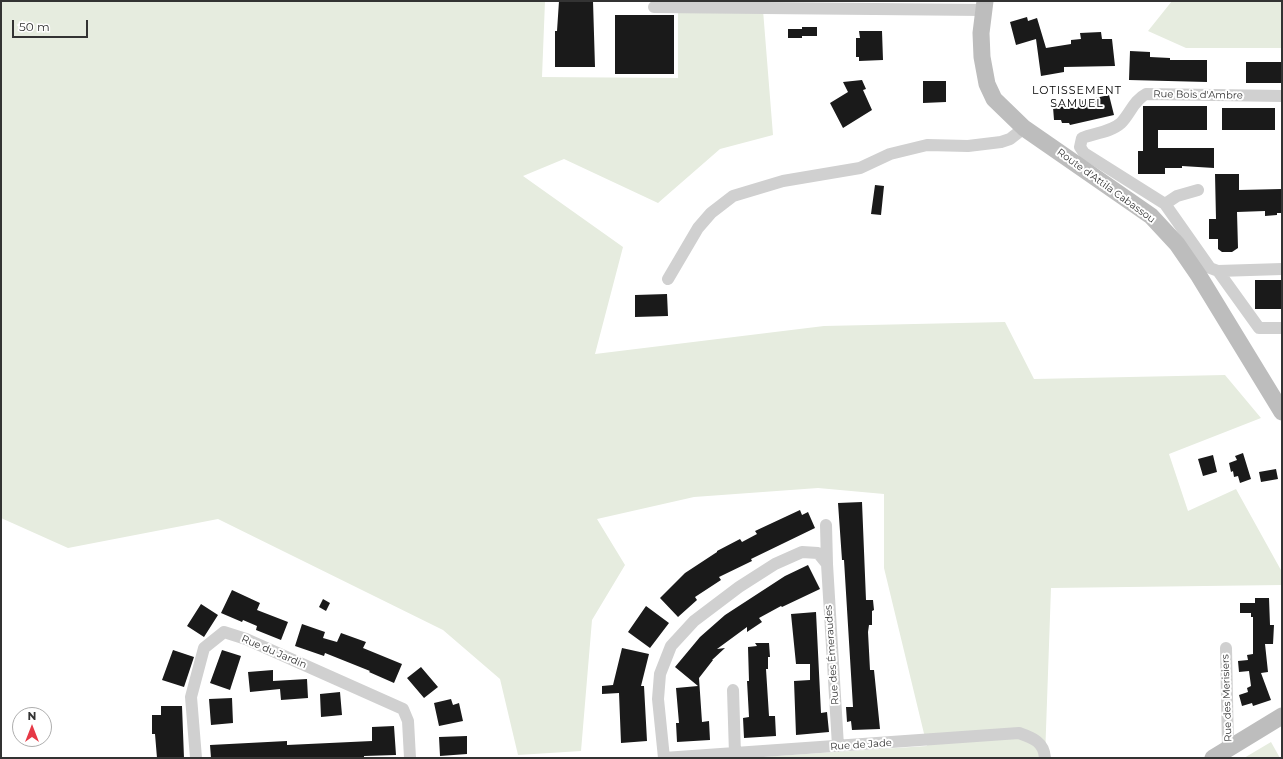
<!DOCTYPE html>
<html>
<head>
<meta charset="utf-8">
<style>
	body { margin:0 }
	#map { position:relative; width:1283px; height:759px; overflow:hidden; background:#fff; font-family:Montserrat,sans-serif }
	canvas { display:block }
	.frame { position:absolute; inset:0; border:2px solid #333; pointer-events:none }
	.north { position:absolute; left:12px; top:707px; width:40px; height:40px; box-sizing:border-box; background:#fff; border:1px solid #adadad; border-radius:50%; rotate:0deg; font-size:11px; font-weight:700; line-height:16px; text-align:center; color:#333 }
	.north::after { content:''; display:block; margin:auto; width:14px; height:18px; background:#e63946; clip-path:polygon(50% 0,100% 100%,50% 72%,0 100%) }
	.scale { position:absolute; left:12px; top:20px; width:76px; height:18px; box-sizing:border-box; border:2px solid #333; border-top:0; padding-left:5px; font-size:12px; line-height:14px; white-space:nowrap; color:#333; -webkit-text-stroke:3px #fff; paint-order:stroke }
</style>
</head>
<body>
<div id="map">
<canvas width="1283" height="759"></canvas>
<div class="frame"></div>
<div class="north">N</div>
<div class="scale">50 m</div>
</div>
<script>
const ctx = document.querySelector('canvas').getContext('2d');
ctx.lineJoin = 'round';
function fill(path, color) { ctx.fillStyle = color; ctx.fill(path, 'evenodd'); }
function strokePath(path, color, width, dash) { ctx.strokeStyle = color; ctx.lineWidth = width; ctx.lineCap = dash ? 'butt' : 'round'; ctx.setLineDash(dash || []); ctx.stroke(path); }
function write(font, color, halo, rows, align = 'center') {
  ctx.font = font + ' Montserrat,sans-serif'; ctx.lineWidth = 4; ctx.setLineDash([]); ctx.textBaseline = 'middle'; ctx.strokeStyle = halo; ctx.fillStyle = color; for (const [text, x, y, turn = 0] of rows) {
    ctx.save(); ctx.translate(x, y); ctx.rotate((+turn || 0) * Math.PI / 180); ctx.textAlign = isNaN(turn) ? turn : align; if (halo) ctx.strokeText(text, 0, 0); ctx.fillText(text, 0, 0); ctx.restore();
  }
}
const green = new Path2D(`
	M1 1H545L542 77 678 78V8L763 10 773 135 720 149 658 203 564 159 523 176 623 247 595 354 824 326 1005 322 1034 379 1225 375 1261 418 1169 454 1188 511 1236 489 1282 572V585L1051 588 1045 758H745L927 746 884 568V494L818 488 694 497 597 519 625 565 592 620 581 751 518 755 500 679 443 630 218 519 68 548 1 518Z
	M1172 1H1282V48H1186L1148 31Z
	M1271 742 1280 758H1244Z`);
const building = new Path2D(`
	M559 1H593L595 67H555V31H557Z
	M615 15H674V74H615Z
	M1027 17 1028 21 1037 18 1046 48 1071 44V40L1081 39 1080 33 1101 32 1102 39H1112L1115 66 1064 67V72L1041 76 1036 39 1016 45 1010 22Z
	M802 27H817V36H802V38H788V29H802Z
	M859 31H882L883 60 859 61V57H856V38H860Z
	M1130 51 1150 52V57L1170 58V60H1207V82L1129 80Z
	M1246 62H1282V83H1246Z
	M862 80 866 89 863 90 872 110 843 128 830 103 848 92 843 82Z
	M923 81H946V102L923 103Z
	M1109 95 1114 115 1070 125 1069 123H1062L1061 120H1054L1053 107Z
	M1143 106H1207V130H1158V148H1214V168L1182 166V168H1165V174H1138V151H1143Z
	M1222 108H1275V130H1222Z
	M1215 174H1239V190L1282 189V213H1277V215L1265 216V211L1237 212 1238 248 1232 252H1222L1218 249V239H1209V219H1216Z
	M875 185 884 186 881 215 871 214Z
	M1255 280H1282V309H1255Z
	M667 294 668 316 635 317V295Z
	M1243 453 1251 479 1240 483 1238 476 1234 477 1233 471 1231 472 1229 463 1237 460 1235 456Z
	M1213 455 1217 472 1203 476 1198 459Z
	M1276 469 1278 479 1261 482 1259 472Z
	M862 502 866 600H873L874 610 872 611V625H869L868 632 870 670H874L880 729 852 730 851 721 847 722 846 707H853L844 560H842L838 503Z
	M800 510 802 515 808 512 815 528 751 559 752 561 719 577 721 580 695 597 697 600 678 617 660 598 685 573 717 552V551L740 539 742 542 757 534 755 531Z
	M808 565 820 589 782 607 781 606 759 618 762 622 747 632V627L717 649 725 648 712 660H713L699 678 702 722 709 721 710 740 677 742 676 723H679L676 688 698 686 675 667 700 637 725 615 785 576Z
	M232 590 260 603 257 610 288 622 281 640 256 630 257 626 243 620 242 622 221 613Z
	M1255 598H1269L1270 625H1274L1273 644H1265L1268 672 1261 673 1271 700 1253 706 1252 703 1242 706 1239 695 1248 692 1247 688 1251 686 1249 671 1239 672 1238 661 1248 660 1247 655 1253 654V617H1251V613H1240V603H1255Z
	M323 599 330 603 326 611 319 607Z
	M201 604 218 615 204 637 187 626Z
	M646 606 669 623 650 648 628 632Z
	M816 612 821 713 827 712 829 732 796 735 794 681 810 680V664H796L791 614Z
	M302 624 325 632 323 638 337 642 341 633 366 642 363 648 402 664 394 683 369 672 370 671 325 653 324 656 295 646Z
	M755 643H769L770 657H768V669H766L769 716H775L776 736 744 738 743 718 749 717 747 681H749L748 647 757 646Z
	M622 648 649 654 641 686H644L647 741 621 743 619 693 602 694V686L613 685Z
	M173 650 194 657 184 687 162 680Z
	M222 650 241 656 230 690 210 683Z
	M421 667 438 687 424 698 407 678Z
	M273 670V681L307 679 308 698 281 700 280 689 250 692 248 672Z
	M340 692 342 715 321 717 320 694Z
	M232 698 233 723 211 725 209 699Z
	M451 699 453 705 459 703 463 721 439 726 434 703Z
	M161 706H182L184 758H157L155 734H152V715H161Z
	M394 726 396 755 364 756V758H211L210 745 287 741V745L372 741V727Z
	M467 736V754L440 756 439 737Z`);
const street = new Path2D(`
	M654 7 984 10
	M1282 96 1146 94C1134 100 1130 114 1121 123 1111 132 1095 133 1082 138L1080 147 1084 153 1165 204 1210 268 1218 271 1282 269
	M1165 204 1177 196 1198 190
	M1218 271 1259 328H1282
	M668 279 698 228 711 213 733 196 783 181 860 168 890 154 927 145 968 146 1001 142 1010 139 1024 128
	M826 525 827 564
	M1226 648 1228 748
	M733 690 735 754
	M196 758 191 697 204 648 224 632 246 639 403 709 408 721 410 758
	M664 758 658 699 660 674 671 646 694 621 739 587 775 564 802 552 818 553 827 564 838 746
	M664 758 1019 733C1033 738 1044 742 1045 758`);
const secondary = new Path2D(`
	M985 1 981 33 982 57 987 84 994 99 1024 128 1151 216 1177 244 1199 276 1282 412
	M1213 758 1282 716`);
const streetNames = [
	["Rue Bois d'Ambre",1198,95,1],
	["Route d'Attila Cabassou",1106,186,36],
	["Rue du Jardin",274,652,23],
	["Rue des Émeraudes",832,655,-94],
	["Rue des Merisiers",1227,698,-92],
	["Rue de Jade",861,745,-4]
];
const neighbourhoodNames = [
	["LOTISSEMENT",1077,91],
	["SAMUEL",1077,104]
];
fill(green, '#e6ecdf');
fill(building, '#1a1a1a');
strokePath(street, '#d0d0d0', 12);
strokePath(secondary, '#bdbdbd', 17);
write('10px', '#333', '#fff', streetNames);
ctx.letterSpacing = '1px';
write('11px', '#000', '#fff', neighbourhoodNames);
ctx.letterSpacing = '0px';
</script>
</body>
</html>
